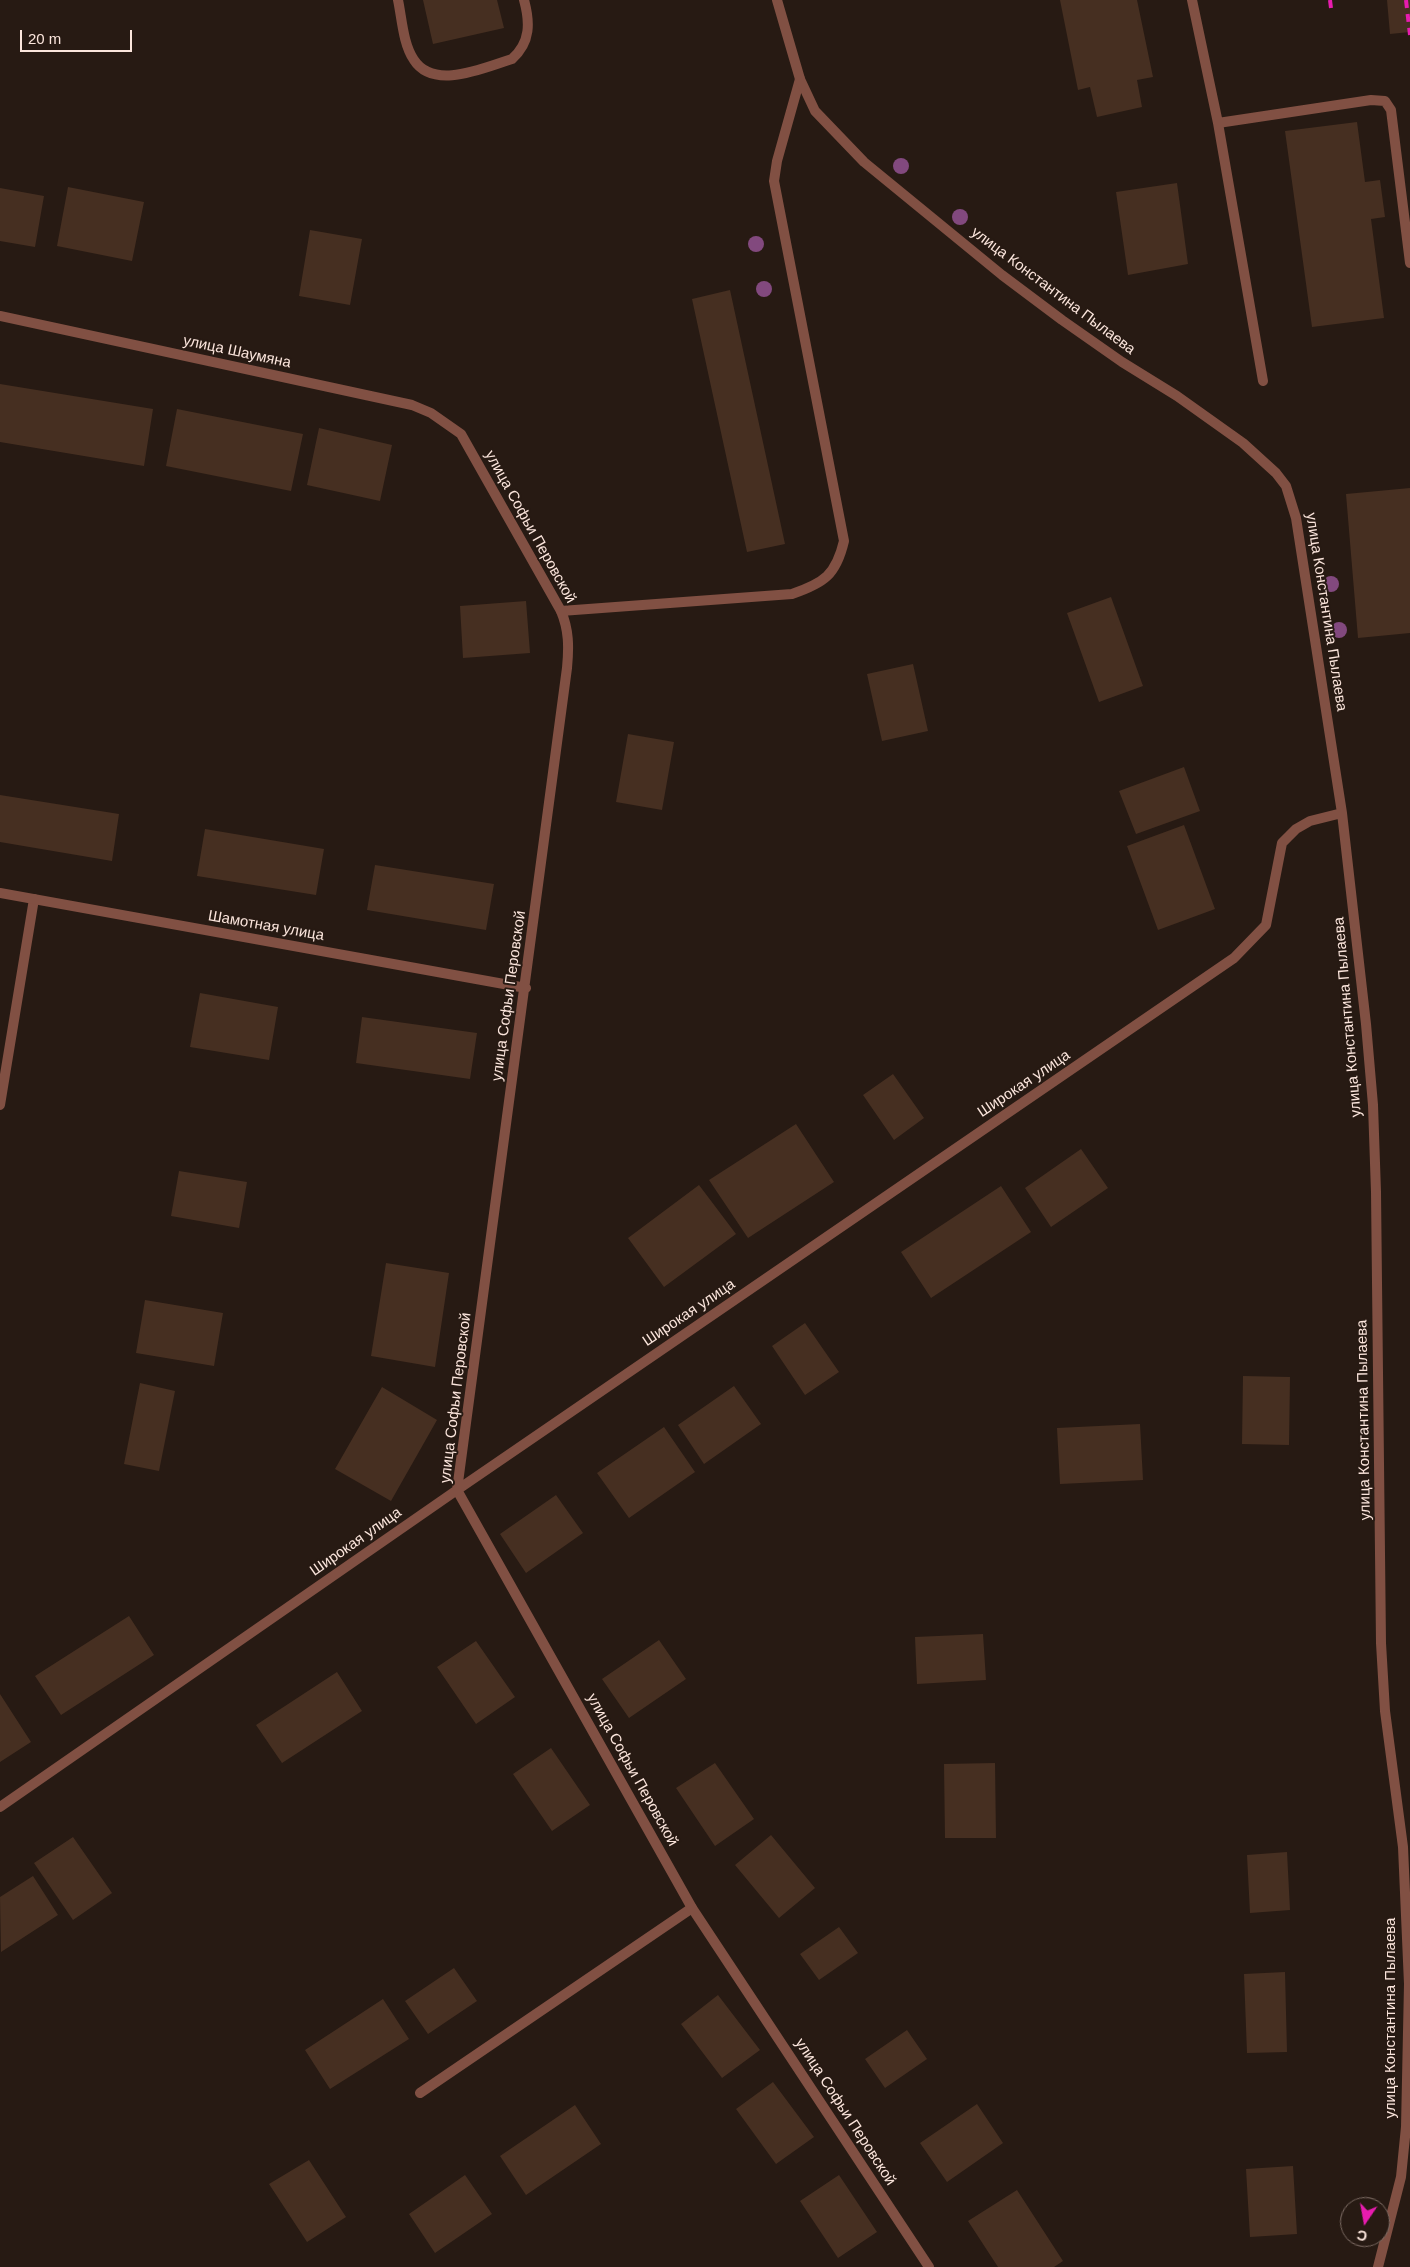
<!DOCTYPE html>
<html>
<head>
<meta charset="utf-8">
<style>
	body { margin:0 }
	#map { position:relative; width:1410px; height:2267px; overflow:hidden; background:#271a13; font-family:Helvetica,sans-serif }
	canvas { display:block }
	.north { position:absolute; left:1340px; top:2197px; width:50px; height:50px; box-sizing:border-box; background:#271a13; border:1px solid #7c6b63; border-radius:50%; rotate:192deg; font-size:14px; font-weight:700; line-height:20px; text-align:center; color:#fbe5dc }
	.north::after { content:''; display:block; margin:auto; width:18px; height:22px; background:#e71caf; clip-path:polygon(50% 0,100% 100%,50% 72%,0 100%) }
	.scale { position:absolute; left:20px; top:30px; width:112px; height:22px; box-sizing:border-box; border:2px solid #fbe5dc; border-top:0; padding-left:6px; font-size:15px; line-height:18px; white-space:nowrap; color:#fbe5dc; -webkit-text-stroke:4px #271a13; paint-order:stroke }
</style>
</head>
<body>
<div id="map">
<canvas width="1410" height="2267"></canvas>
<div class="north">С</div>
<div class="scale">20 m</div>
</div>
<script>
const ctx = document.querySelector('canvas').getContext('2d');
ctx.lineJoin = 'round';
function fill(path, color) { ctx.fillStyle = color; ctx.fill(path, 'evenodd'); }
function strokePath(path, color, width, dash) { ctx.strokeStyle = color; ctx.lineWidth = width; ctx.lineCap = dash ? 'butt' : 'round'; ctx.setLineDash(dash || []); ctx.stroke(path); }
function write(font, color, halo, rows, align = 'center') {
  ctx.font = font + ' Helvetica,sans-serif'; ctx.lineWidth = 4; ctx.setLineDash([]); ctx.textBaseline = 'middle'; ctx.strokeStyle = halo; ctx.fillStyle = color; for (const [text, x, y, turn = 0] of rows) {
    ctx.save(); ctx.translate(x, y); ctx.rotate((+turn || 0) * Math.PI / 180); ctx.textAlign = isNaN(turn) ? turn : align; if (halo) ctx.strokeText(text, 0, 0); ctx.fillText(text, 0, 0); ctx.restore();
  }
}
const building = new Path2D(`
	M423 0H497L504 28 433 44Z
	M1060 0H1137L1153 77 1137 80 1142 107 1097 117 1090 87 1078 90Z
	M1387 0H1410V32L1390 34Z
	M1357 122 1365 182 1380 180 1385 217 1371 219 1384 318 1312 327 1285 131Z
	M1177 183 1188 264 1128 275 1116 192Z
	M68 187 144 202 132 261 57 246Z
	M0 188 44 196 35 247 0 241Z
	M310 230 362 239 350 305 299 296Z
	M730 290 785 544 747 552 692 299Z
	M0 384 153 409 144 466 0 442Z
	M177 409 303 434 291 491 166 466Z
	M319 428 392 445 380 501 307 485Z
	M1410 488V633L1358 638 1346 494Z
	M1111 597 1143 686 1099 702 1067 613Z
	M526 601 530 653 463 658 460 606Z
	M913 664 928 731 882 741 867 674Z
	M628 734 674 742 662 810 616 802Z
	M1184 767 1200 811 1136 834 1119 791Z
	M0 795 119 814 112 861 0 842Z
	M1184 825 1215 909 1158 930 1127 846Z
	M205 829 324 849 316 895 197 876Z
	M375 865 494 884 486 930 367 910Z
	M200 993 278 1007 269 1060 190 1047Z
	M362 1017 477 1033 470 1079 356 1063Z
	M893 1074 924 1118 894 1140 863 1095Z
	M796 1124 834 1182 748 1238 709 1180Z
	M1081 1149 1108 1188 1051 1227 1025 1188Z
	M179 1171 247 1182 239 1228 171 1216Z
	M699 1185 736 1234 664 1287 628 1238Z
	M1001 1186 1031 1232 931 1298 901 1252Z
	M386 1263 449 1273 435 1367 371 1356Z
	M145 1300 223 1313 214 1366 136 1353Z
	M805 1323 839 1372 805 1395 772 1346Z
	M1243 1376 1290 1377 1289 1445 1242 1444Z
	M140 1383 175 1391 159 1471 124 1464Z
	M734 1386 761 1424 704 1464 678 1425Z
	M382 1387 437 1420 391 1501 335 1469Z
	M1140 1424 1143 1480 1060 1484 1057 1428Z
	M664 1427 695 1472 629 1518 597 1473Z
	M556 1495 583 1533 526 1573 500 1534Z
	M129 1616 154 1655 61 1715 35 1676Z
	M983 1634 986 1680 917 1684 915 1637Z
	M659 1640 686 1679 629 1718 602 1679Z
	M476 1641 515 1697 476 1724 437 1667Z
	M337 1672 362 1711 282 1763 256 1725Z
	M0 1694 31 1742 0 1762Z
	M551 1748 590 1805 552 1831 513 1774Z
	M715 1763 754 1819 715 1846 676 1788Z
	M995 1763 996 1838H945L944 1764Z
	M771 1835 815 1888 779 1918 735 1865Z
	M73 1837 112 1893 73 1920 34 1863Z
	M1287 1852 1290 1910 1250 1913 1247 1855Z
	M33 1876 58 1915 1 1952 0 1897Z
	M839 1927 858 1953 819 1980 800 1954Z
	M454 1968 477 2001 428 2034 405 2001Z
	M1285 1972 1287 2052 1247 2053 1244 1974Z
	M718 1995 760 2050 722 2078 681 2024Z
	M383 1999 409 2039 330 2089 305 2050Z
	M907 2030 927 2059 885 2088 865 2059Z
	M773 2082 814 2137 776 2164 736 2109Z
	M977 2104 1003 2143 947 2182 920 2143Z
	M575 2105 601 2144 526 2195 500 2156Z
	M309 2160 346 2217 307 2242 269 2184Z
	M1293 2166 1297 2234 1250 2237 1246 2169Z
	M465 2175 492 2214 435 2253 409 2214Z
	M839 2175 877 2232 838 2258 800 2201Z
	M1017 2190 1063 2261 1054 2267H998L968 2221Z`);
const lane = new Path2D(`
	M398 0C402 19 403 44 414 60 434 91 485 67 512 59 531 42 530 22 524 0
	M1192 0 1218 123 1263 381
	M1218 123 1371 100 1385 101 1391 110 1410 263
	M561 611 792 594C824 583 836 575 844 541L774 181 777 161 800 79
	M0 1105 34 899
	M420 2093 692 1908`);
const street = new Path2D(`
	M777 0 800 79 815 111 864 162 1002 275 1062 320 1122 362 1177 396 1243 443 1276 473 1286 486 1296 518 1342 813 1366 1024 1373 1105 1376 1192 1381 1643 1385 1711 1403 1847 1409 1984 1406 2127 1401 2177 1378 2267
	M0 316 412 405 431 413 461 434 561 611C569 630 569 647 567 668L457 1490 692 1908 929 2267
	M0 893 526 988
	M0 1807 457 1490 1234 958 1266 925 1282 843 1296 829 1310 821 1342 813`);
const rail = new Path2D(`
	M1330 0 1331 8
	M1406 0 1410 35`);
const trees = [
	[901,166],
	[960,217],
	[756,244],
	[764,289],
	[1331,584],
	[1339,630]
];
const streetNames = [
	["улица Константина Пылаева",1053,291,37],
	["улица Шаумяна",237,352,12],
	["улица Софьи Перовской",530,527,61],
	["улица Константина Пылаева",1326,612,81],
	["Шамотная улица",266,926,10],
	["улица Софьи Перовской",509,996,-82],
	["улица Константина Пылаева",1348,1017,-95],
	["Широкая улица",1024,1084,-34],
	["Широкая улица",689,1313,-34],
	["улица Софьи Перовской",456,1398,-83],
	["улица Константина Пылаева",1364,1420,-91],
	["Широкая улица",356,1542,-35],
	["улица Софьи Перовской",632,1770,61],
	["улица Константина Пылаева",1391,2018,-90],
	["улица Софьи Перовской",845,2112,57]
];
fill(building, '#462f21');
strokePath(lane, '#815043', 10);
strokePath(street, '#815043', 10);
strokePath(rail, '#e71caf', 4, [8, 6]);
ctx.fillStyle = '#82497e';
for (const [x, y] of trees) { ctx.beginPath(); ctx.arc(x, y, 8, 0, 2 * Math.PI); ctx.fill(); }
write('15px', '#fbe5dc', '#271a13', streetNames);
</script>
</body>
</html>
